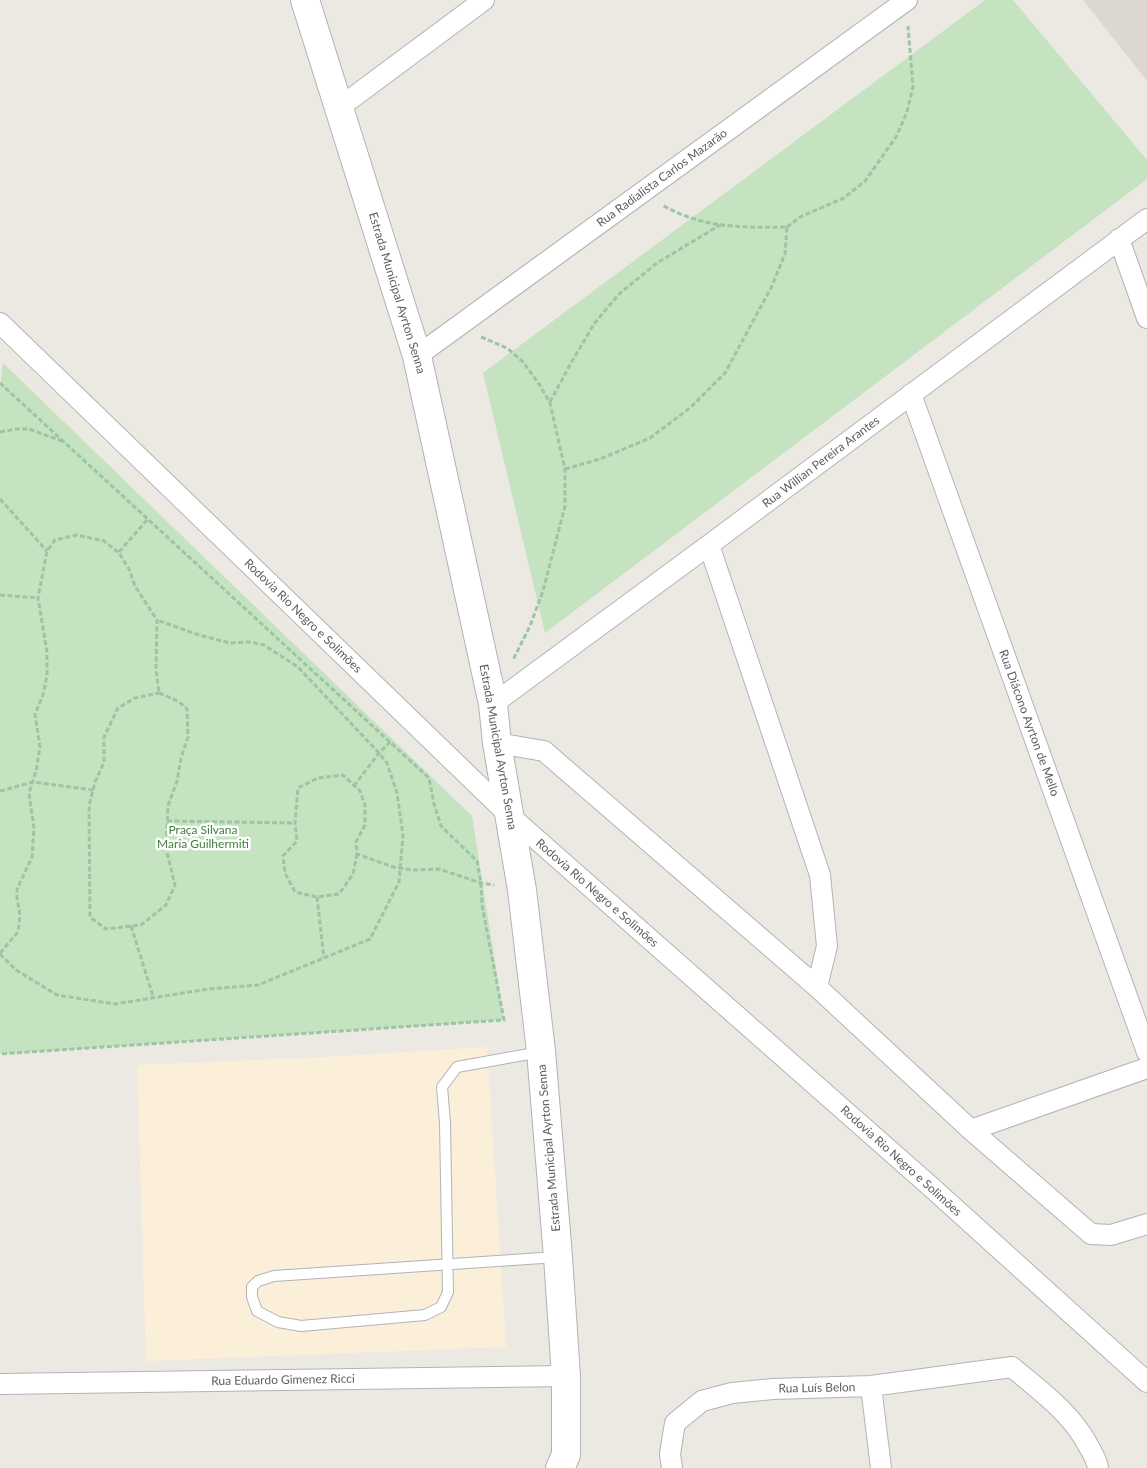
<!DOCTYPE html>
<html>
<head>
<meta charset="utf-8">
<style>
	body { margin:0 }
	canvas { display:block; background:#ece9e3 }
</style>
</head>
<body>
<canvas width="1147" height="1468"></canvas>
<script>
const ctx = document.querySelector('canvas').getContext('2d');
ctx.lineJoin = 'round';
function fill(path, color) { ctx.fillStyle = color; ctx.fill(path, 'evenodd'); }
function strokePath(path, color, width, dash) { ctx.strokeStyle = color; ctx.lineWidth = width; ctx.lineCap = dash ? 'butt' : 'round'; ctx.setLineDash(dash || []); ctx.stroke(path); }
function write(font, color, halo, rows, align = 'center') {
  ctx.font = font + ' Lato,sans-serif'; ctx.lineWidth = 5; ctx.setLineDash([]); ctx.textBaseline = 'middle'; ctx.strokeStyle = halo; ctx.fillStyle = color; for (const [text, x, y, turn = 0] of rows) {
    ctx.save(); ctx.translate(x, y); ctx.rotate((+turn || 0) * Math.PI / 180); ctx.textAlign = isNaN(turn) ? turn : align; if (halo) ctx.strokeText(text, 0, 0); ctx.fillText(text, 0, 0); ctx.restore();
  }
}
const commercial = new Path2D(`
	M487 1047 506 1347 146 1361 137 1065 326 1057Z`);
const education = new Path2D(`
	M1083 0H1147V81Z`);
const green = new Path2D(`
	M985 0H1013L1147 160V179L545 633 483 373Z
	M3 363 472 816 504 1020 0 1054V388Z`);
const path = new Path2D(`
	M787 227 800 217 844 198 865 181 896 137 907 112 913 87 908 26
	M481 337 507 348 523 362 539 384 550 403 565 469V506L543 591 530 626 513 660
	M0 383 429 778 434 804 441 826 477 861 481 883 482 905 504 1020 0 1054
	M550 402 571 363 594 324 619 294 657 263 720 225
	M0 432 16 429H29L62 441
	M565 469 600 459 650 438 690 408 725 373 771 288 785 254 787 227C742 228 702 228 662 205
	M0 499 47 551
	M119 552 148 519
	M0 595 38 598
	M159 693 178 701 187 709 188 737 181 758 177 781 168 806 166 848 175 885 166 905 141 925 106 929 90 917 89 806 95 782 104 762V737L118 708 135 698Z
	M354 786 379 753 390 742
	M0 791 33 782 93 790
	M167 821 295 823
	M357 854 353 874 339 894 317 897 295 892 285 873 283 856 297 841 295 823 298 788 318 778 343 775 360 791 365 805V825L356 842 357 854 393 867 412 870 439 869 481 883 494 885
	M317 897 324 958
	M131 926 153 996
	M0 953 18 932 20 915 17 898V889L32 857 34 828 29 793 36 771 40 747 35 714 43 695 47 675V652L38 598 47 551 55 540 77 535 104 541 119 553 129 569 135 586 157 620 156 669 159 693
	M0 954 16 970 57 995 115 1004 208 989 258 985 370 939 399 882 403 835 397 793 387 763 379 753 298 667 264 645 251 642 230 643 199 635 157 620`);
const lane = new Path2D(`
	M540 1052 457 1067 442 1087 445 1123 448 1292 441 1307 425 1315 301 1326 278 1322 257 1311 252 1297V1287L258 1281 274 1276 557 1257`);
const street = new Path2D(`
	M340 107 484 0
	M1119 239 1147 318
	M0 323 510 816 930 1186 1147 1382
	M417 356 907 0
	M911 394 1147 1052
	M709 545 820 875 827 946 817 987
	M493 704 709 545 1147 219
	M497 743 544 751 817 987 971 1130 1091 1234 1111 1235 1147 1224
	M971 1130 1147 1068
	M0 1384 566 1376
	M871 1386 881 1468
	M672 1468 670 1454 675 1423 702 1401 732 1393 773 1389 871 1386 1012 1367C1040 1391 1072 1413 1089 1447 1093 1454 1097 1460 1098 1468`);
const secondary = new Path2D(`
	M305 0 417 356 493 704 497 743 522 890 541 1051 558 1257 566 1376V1455L560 1468`);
const streetNames = [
	["Rua Radialista Carlos Mazarão",662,178,-36],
	["Estrada Municipal Ayrton Senna",397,293,73],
	["Rua Willian Pereira Arantes",821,462,-37],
	["Rodovia Rio Negro e Solimões",303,616,44],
	["Rua Diácono Ayrton de Mello",1029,723,70],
	["Estrada Municipal Ayrton Senna",498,747,80],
	["Rodovia Rio Negro e Solimões",597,893,41],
	["Estrada Municipal Ayrton Senna",549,1148,-95],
	["Rodovia Rio Negro e Solimões",901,1161,42],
	["Rua Eduardo Gimenez Ricci",283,1380,-1],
	["Rua Luís Belon",817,1388,-1]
];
const parkNames = [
	["Praça Silvana",203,830],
	["Maria Guilhermiti",203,844]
];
fill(commercial, '#fbefd9');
fill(education, '#dcd8d1');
fill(green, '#c5e2c1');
strokePath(lane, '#b0b4b7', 12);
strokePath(street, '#b0b4b7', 22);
strokePath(secondary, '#afb3b7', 30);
strokePath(path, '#9cc5a3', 3, [5, 2.5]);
strokePath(lane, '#fff', 10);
strokePath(street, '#fff', 20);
strokePath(secondary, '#fff', 28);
write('12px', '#5b5f62', '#fff', streetNames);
write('12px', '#40813c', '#fff', parkNames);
</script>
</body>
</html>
